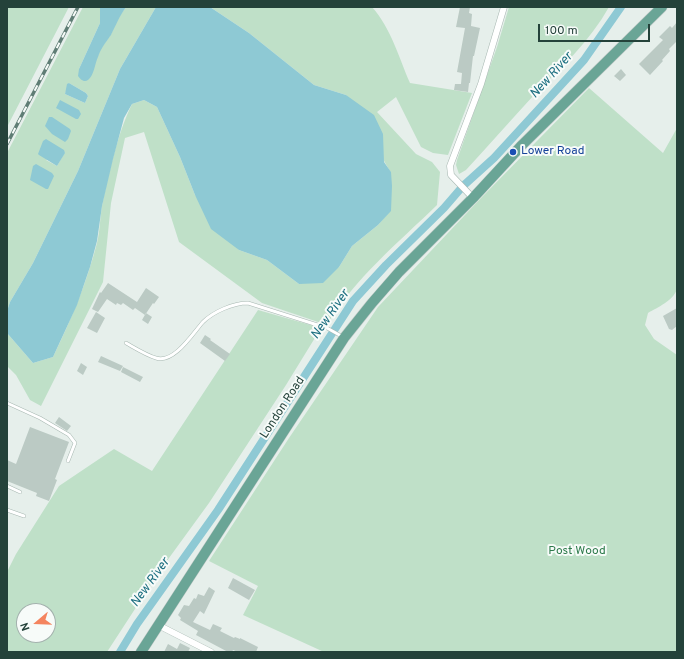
<!DOCTYPE html>
<html>
<head>
<meta charset="utf-8">
<style>
	body { margin:0 }
	#map { position:relative; width:684px; height:659px; overflow:hidden; background:#e6efeb; font-family:Overpass,sans-serif }
	canvas { display:block }
	.frame { position:absolute; inset:0; border:8px solid #24423a; pointer-events:none }
	.north { position:absolute; left:16px; top:603px; width:40px; height:40px; box-sizing:border-box; background:#f7fbf9; border:1px solid #a3b1ad; border-radius:50%; rotate:251deg; font-size:11px; font-weight:700; line-height:16px; text-align:center; color:#24423a }
	.north::after { content:''; display:block; margin:auto; width:14px; height:18px; background:#f4845f; clip-path:polygon(50% 0,100% 100%,50% 72%,0 100%) }
	.scale { position:absolute; left:538px; top:24px; width:112px; height:18px; box-sizing:border-box; border:2px solid #24423a; border-top:0; padding-left:5px; font-size:12px; line-height:14px; white-space:nowrap; color:#24423a; -webkit-text-stroke:3px #f7fbf9; paint-order:stroke }
</style>
</head>
<body>
<div id="map">
<canvas width="684" height="659"></canvas>
<div class="frame"></div>
<div class="north">N</div>
<div class="scale">100 m</div>
</div>
<script>
const ctx = document.querySelector('canvas').getContext('2d');
ctx.lineJoin = 'round';
function fill(path, color) { ctx.fillStyle = color; ctx.fill(path, 'evenodd'); }
function strokePath(path, color, width, dash) { ctx.strokeStyle = color; ctx.lineWidth = width; ctx.lineCap = dash ? 'butt' : 'round'; ctx.setLineDash(dash || []); ctx.stroke(path); }
function write(font, color, halo, rows, align = 'center') {
  ctx.font = font + ' Overpass,sans-serif'; ctx.lineWidth = 4; ctx.setLineDash([]); ctx.textBaseline = 'middle'; ctx.strokeStyle = halo; ctx.fillStyle = color; for (const [text, x, y, turn = 0] of rows) {
    ctx.save(); ctx.translate(x, y); ctx.rotate((+turn || 0) * Math.PI / 180); ctx.textAlign = isNaN(turn) ? turn : align; if (halo) ctx.strokeText(text, 0, 0); ctx.fillText(text, 0, 0); ctx.restore();
  }
}
const green = new Path2D(`
	M7 7H69L7 127Z
	M83 7H100V23L79 69 97 58 101 48 111 34 118 18 126 7H156L120 69 78 171 33 263 10 302 7 311V153ZM69 83 86 93 88 96 85 103 65 94ZM65 152 57 166 46 160Z
	M210 7H372C391 28 399 58 410 83L472 93 448 155 433 153 421 147 396 97 377 112 416 154 432 162 440 172 437 205C399 242 354 279 327 325L262 303 179 242 144 132 125 138 111 203 103 282 41 406 30 400 16 375 7 366V333L33 363 53 357C71 320 87 282 97 243 100 231 100 218 102 206 108 175 118 132 132 104L144 100 157 107 180 157 195 195 239 250 267 260 299 284 339 267 352 246 378 225 390 211 391 173 346 95 314 85 249 33Z
	M509 7H609C590 41 561 68 534 95 511 120 489 145 466 170L459 174 456 165 457 160 497 47Z
	M589 88 663 153 677 128V289C673 301 658 307 648 313L645 325 654 339 677 355V652H324L243 615 258 586 209 561 289 438 378 307 481 198Z
	M258 310 321 328 286 385 209 503 161 569 107 652H7V572L16 554 59 486 114 449 152 471ZM24 611H48V635H24Z`);
const water = new Path2D(`
	M100 7H126C119 17 116 25 111 35 106 42 101 48 98 57 95 63 94 76 88 80 84 83 80 79 78 76L79 69 100 23Z
	M156 7H210L249 33 314 85 346 95 374 115 383 134 384 162 391 172 392 186 391 211 378 225 352 246 339 267 323 283 299 284 267 260 239 250 211 229 195 195 180 157 157 107 144 100 132 104 124 118 113 159 102 206 97 241 90 267 77 305 53 357 33 363 7 333V311L10 302 33 263 78 171 120 69Z
	M69 83 86 93 88 96 85 103 65 94 67 84Z
	M60 100 79 110 81 114 78 119H76L56 108Z
	M49 117H52L70 129 71 131 68 139 65 142 52 134 45 126Z
	M46 139 64 150 65 153 57 166 39 155 38 154 43 141Z
	M36 164 52 173 54 176 48 189H46L30 180 33 166Z`);
const canal = new Path2D(`
	M120 652 137 624 218 510 353 301 386 265 444 208 463 186 494 158 584 60 621 7`);
const building = new Path2D(`
	M460 7H470L469 13 472 14 471 26 480 28 474 56H473L470 83H469L468 92 454 90 455 84H461L462 73 457 72 465 28 456 27Z
	M677 22V41L669 49 670 51 662 60 663 61 650 75 639 64 663 40 659 37 670 26 672 28Z
	M621 69 626 75 620 81 614 76Z
	M108 283 137 302 146 288 159 297 154 304 153 303 145 315 135 308 133 310 123 303 121 305 117 303 116 305 107 299 98 312 92 309 100 292 101 293Z
	M677 308V326L672 330 669 329 663 316Z
	M96 312 105 318 97 333 87 328Z
	M146 313 152 317 148 324 142 320Z
	M205 335 211 339 210 340 230 354 225 361 200 343Z
	M101 356 123 366 120 371 98 362Z
	M81 363 87 367 83 375 77 371Z
	M123 367 143 377 140 382 121 372Z
	M59 417 71 426 67 431 55 423Z
	M30 427 69 442 55 479 57 480 49 501 36 496 37 493 7 481V460L16 464Z
	M233 578 255 590 249 600 228 588Z
	M209 587 215 591 204 614 200 611 193 622 210 630 213 624 222 628 220 631 234 638 235 637 240 639V638L258 647 256 652H238L233 650 232 652H228L196 635 198 631 180 620 181 618 178 615 184 605 189 606 194 598 196 599 198 594 204 596Z
	M180 643 190 648 188 652H164L168 644 177 649Z`);
const lane = new Path2D(`
	M126 343C135 348 146 355 156 358 174 364 193 333 203 322 213 312 233 303 248 303L327 328 343 337
	M7 403 40 418 69 435 75 443 68 461
	M7 486 20 492
	M7 510 24 516`);
const street = new Path2D(`
	M473 198 451 175 450 166 481 84 504 7
	M158 625 211 652`);
const primary = new Path2D(`
	M141 652 344 338 372 303 399 272 473 198 522 145 662 7`);
const rail = new Path2D(`
	M7 144 78 7`);
const markers = [
	[513,152,4,"#1a4fb4"]
];
const transitNames = [
	["Lower Road",521,152]
];
const streetNames = [
	["London Road",283,408,-57]
];
const parkNames = [
	["Post Wood",577,552]
];
const waterNames = [
	["New River",552,76,-48],
	["New River",331,315,-55],
	["New River",151,583,-54]
];
fill(green, '#bfe0c8');
fill(water, '#8ec9d4');
strokePath(canal, '#8ec9d4', 8);
fill(building, '#bbcac4');
strokePath(lane, '#a8b8b2', 4);
strokePath(street, '#a8b8b2', 7);
strokePath(primary, '#c2cac8', 11);
strokePath(lane, '#fff', 3);
strokePath(street, '#fff', 6);
strokePath(primary, '#6aa596', 10);
strokePath(rail, '#5f7d75', 3.5);
strokePath(rail, '#f7fbf9', 2, [6]);
for (const [x, y, r, color] of markers) { const dot = new Path2D(); dot.arc(x, y, r, 0, 2 * Math.PI); ctx.fillStyle = color; ctx.fill(dot); strokePath(dot, '#f7fbf9', 1.5); }
write('12px', '#164399', '#f7fbf9', transitNames, 'left');
write('12px', '#24423a', '#f7fbf9', streetNames);
write('12px', '#2d7a4b', '#f7fbf9', parkNames);
write('italic 13px', '#1c6f80', '#f7fbf9', waterNames);
</script>
</body>
</html>
